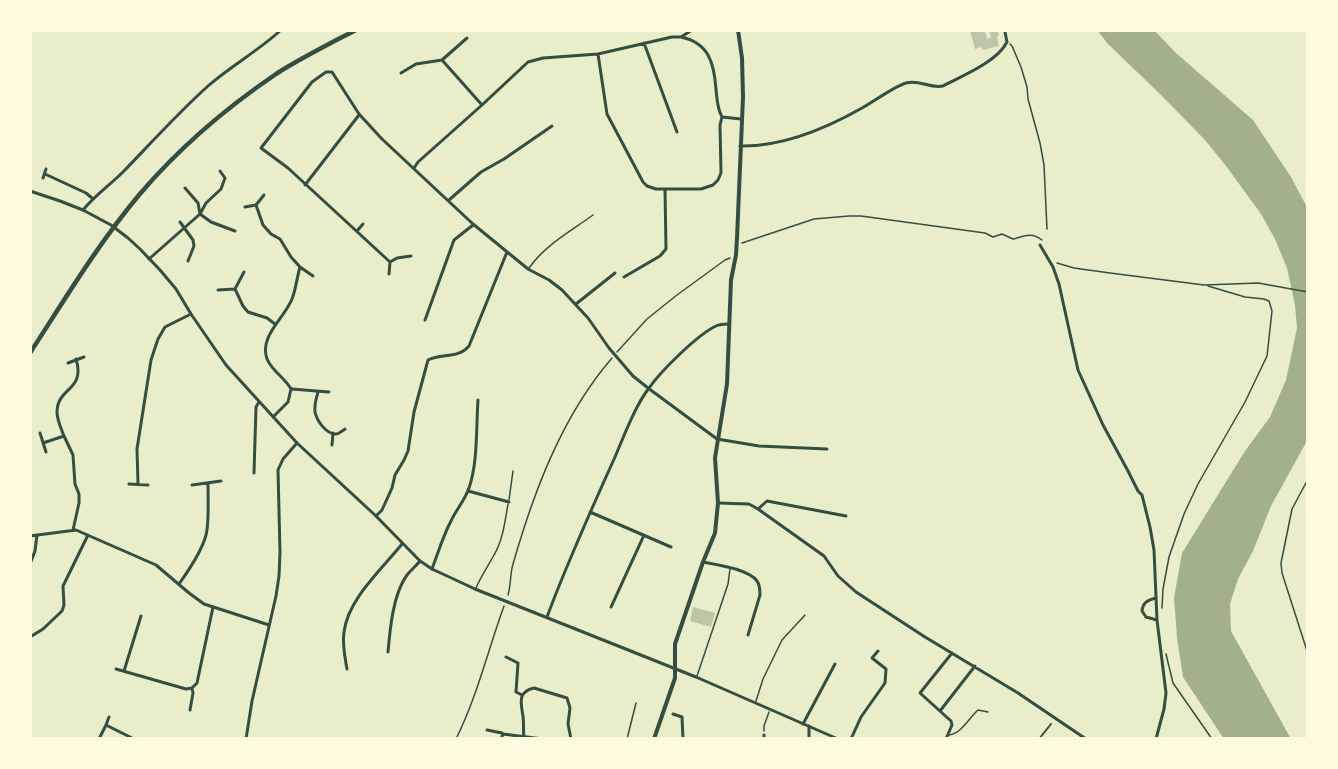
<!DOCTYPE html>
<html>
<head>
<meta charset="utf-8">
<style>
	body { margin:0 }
	#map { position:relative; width:1338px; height:769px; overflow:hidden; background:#e9edc9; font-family:Jost,sans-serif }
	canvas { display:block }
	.frame { position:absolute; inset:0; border:32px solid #fefae0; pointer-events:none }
</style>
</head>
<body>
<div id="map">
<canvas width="1338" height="769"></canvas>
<div class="frame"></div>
</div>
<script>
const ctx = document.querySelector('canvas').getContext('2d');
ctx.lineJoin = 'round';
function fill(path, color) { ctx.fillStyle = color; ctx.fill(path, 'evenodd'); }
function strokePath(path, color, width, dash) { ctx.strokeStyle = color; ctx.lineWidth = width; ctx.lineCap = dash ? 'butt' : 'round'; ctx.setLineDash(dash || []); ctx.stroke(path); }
const water = new Path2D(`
	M1097 30H1154L1176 53 1253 120 1291 177 1308 209V439L1271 506 1253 551 1238 579 1230 604 1231 631 1291 739H1224L1183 677 1177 638 1174 598 1182 553 1245 451 1270 417 1286 380 1297 328 1295 305 1287 268 1275 239 1261 214 1226 166 1205 140 1161 95 1108 44Z`);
const building = new Path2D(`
	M970 30H985L987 39 991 37 989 30H997L999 36H997L999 46 983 50 982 47 975 49Z
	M693 607 715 613 711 627 690 621Z`);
const path = new Path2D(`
	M1010 44 1012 46 1021 67 1027 87 1028 99 1040 143 1044 165 1047 229
	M742 243 814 219 849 216H861L985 233 993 237 1002 234 1013 239C1025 236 1031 232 1042 240
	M1057 263 1074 268 1110 273 1204 285 1258 283 1308 292
	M617 352 647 319 677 295 725 260 730 258
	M1308 479 1292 509 1281 563 1282 573 1308 654
	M508 595C511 585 510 574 513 564 534 491 562 416 612 358
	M1162 608 1163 589 1169 557 1184 514 1198 484 1245 402 1267 356 1272 311 1269 301 1264 299 1245 297 1208 286
	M1166 654 1173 683 1212 739
	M764 731V726L769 712
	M456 739C477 697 488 650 504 606`);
const service = new Path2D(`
	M529 268C545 245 571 231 593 215
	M509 500 513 471
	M476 588C481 576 488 566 494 555 503 540 505 521 508 504
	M697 676 728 584 730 569
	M756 701 763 679 782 640 805 615
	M949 735C962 733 969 718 978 710L988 712
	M627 739 636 703`);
const pedestrian = new Path2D(`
	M1039 739 1051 724`);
const minor = new Path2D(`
	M681 37C709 43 714 63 716 89 717 99 717 108 722 117L741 119
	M467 38 442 60 482 105
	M644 43 677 132
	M598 54 607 114 643 182 647 186 656 189H701L713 185 718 180 721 173 720 125 722 117
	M401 73 416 64 442 60
	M740 146C783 147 825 129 862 108 875 101 893 87 906 83 919 79 930 89 943 86 962 76 997 62 1007 42L1005 32
	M414 168 418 162 482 105 528 62 543 58 598 54 672 37H681L692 30
	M45 174 86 193 92 198
	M43 178 46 169
	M305 185 359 115
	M185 188 198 203 200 214 211 222 235 231
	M264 195 256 205 263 225 271 234 280 239 291 257 300 267 313 276
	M449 200 481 172 504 159 552 126
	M245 207 256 205
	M83 210C95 195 110 185 123 172 151 143 178 113 208 86 231 66 258 51 281 30
	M180 222 193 240 194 246 188 261
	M357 231 363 224
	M1040 245 1053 267 1059 284 1078 370 1103 425 1128 471 1138 491 1142 495 1150 527 1154 550 1157 620 1166 693 1164 709 1156 739
	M411 256 397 258 390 262 288 168 261 148 312 82 326 72H332L359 114 382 139 473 224 528 269 549 280 562 290 588 318 609 348 633 376 648 388 717 439 759 446 827 449
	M149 259 200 214 206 203 221 189 225 178 220 171
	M244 272 235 289 243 306 248 312 267 318 275 324
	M389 274 390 262
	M624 277 660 256 666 249 665 189
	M218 290 235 289
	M576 304 615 273
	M425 320 454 240 473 225
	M68 363 84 357
	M292 389 329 392
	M318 392C316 399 314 405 315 412 317 421 326 434 336 434 339 434 342 431 345 429
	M273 417 288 402 291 389C285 378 272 371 267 359 259 336 284 319 292 299 296 289 297 277 300 267
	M40 433 46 452
	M64 436 73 455 75 484 79 494V503L73 530
	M43 443 64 436C61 428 57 420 57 412 57 387 86 391 76 359
	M332 445 333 433
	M254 473 256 407 259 402
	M129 484 148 485
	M138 484 137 449 151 360 158 339 165 327 191 314
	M192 485 221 481
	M468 491 509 502
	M718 503 749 504 758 509 824 556 838 576 856 592 925 637 1018 693 1086 739
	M758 509 767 501 846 516
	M590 512 671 547
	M376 516 382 510 392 488 395 475 404 460 408 451 414 412 428 360C442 353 458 359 469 346L507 252
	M30 536 76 530 156 565 189 593 204 604 269 625
	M703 562C718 565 748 569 757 581 760 585 760 590 760 595L748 635
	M30 564 35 551 37 535
	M432 569C438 553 443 536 451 521 456 510 465 500 469 488 478 462 476 428 478 400
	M179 584C189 570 205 547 207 530 209 515 208 498 208 483
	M1156 598C1148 600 1143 602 1142 611L1146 617 1157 620
	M611 607 644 535
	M547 617C567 563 591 510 615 457 624 436 635 406 649 388 661 371 697 335 716 326 720 324 724 324 729 324
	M30 637 43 629 62 611 64 605 63 586 88 535
	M388 652C390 629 393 594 407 575 411 570 416 566 420 561
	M506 657 518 663 516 692 522 695
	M116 669 186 689 192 688
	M347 669C345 657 342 645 344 632 348 599 382 569 402 544
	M124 671 141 616
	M190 710 193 693 192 688 197 683 213 607
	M940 711 975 666
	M673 714 682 717 683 739
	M803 724 835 664
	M106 725 109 717
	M809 726V739
	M487 730 502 733
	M764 735V739
	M524 737C523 730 524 723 523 716 521 703 517 692 534 688L567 698 570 708 568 724 571 739
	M99 739 106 725 134 739
	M246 739 252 701 276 596 279 576 280 552 278 470 283 459 297 443
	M501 739 503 734 543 739
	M851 739 861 717 885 683 886 669 872 658 878 651
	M946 739 952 725 951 721 920 693 952 653`);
const tertiary = new Path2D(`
	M30 191 60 201 83 210 111 225 128 238 140 249 160 270 176 289 191 314 226 365 297 443 376 516 420 561 432 569 475 589 696 677 838 739`);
const secondary = new Path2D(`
	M654 739 675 678V644L703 562 715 533 718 503 715 458 727 384 731 280 736 255 737 238 743 97 742 58 738 30`);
const trunk = new Path2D(`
	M30 353C65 299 98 244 139 195 178 149 226 108 276 74 301 58 329 44 356 30`);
fill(water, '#a3b18a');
fill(building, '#bcc5a7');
strokePath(path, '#344e41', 1.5);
strokePath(service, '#344e41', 1.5);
strokePath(pedestrian, '#344e41', 2);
strokePath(minor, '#344e41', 3);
strokePath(tertiary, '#344e41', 3);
strokePath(secondary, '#344e41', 4);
strokePath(trunk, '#344e41', 4.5);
</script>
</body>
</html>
